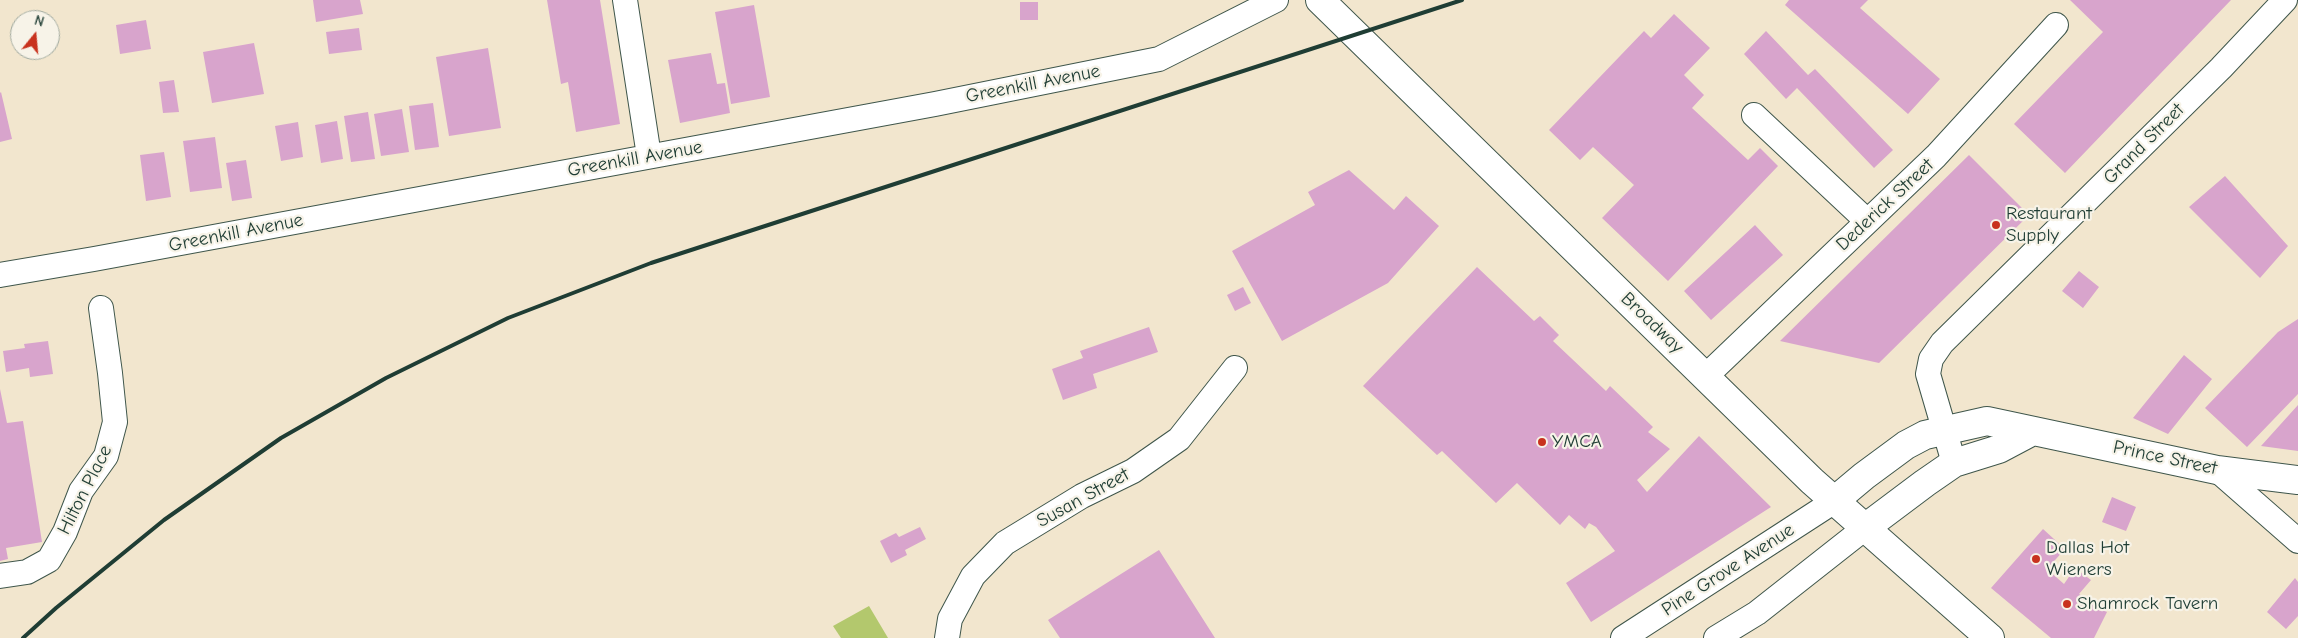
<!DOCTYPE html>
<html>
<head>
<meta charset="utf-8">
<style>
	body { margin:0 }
	#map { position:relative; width:2298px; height:638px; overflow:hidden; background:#f2e6ce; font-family:"Comic Neue",sans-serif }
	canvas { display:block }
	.north { position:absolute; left:10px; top:10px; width:50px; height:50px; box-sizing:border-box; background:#f7f3e8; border:1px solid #a1aaa0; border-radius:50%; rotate:17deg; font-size:14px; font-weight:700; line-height:20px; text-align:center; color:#1f3d34 }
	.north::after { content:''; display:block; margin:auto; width:18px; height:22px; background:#c8321e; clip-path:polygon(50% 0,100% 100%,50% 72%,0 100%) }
</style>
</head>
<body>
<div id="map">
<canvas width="2298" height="638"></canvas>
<div class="north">N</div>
</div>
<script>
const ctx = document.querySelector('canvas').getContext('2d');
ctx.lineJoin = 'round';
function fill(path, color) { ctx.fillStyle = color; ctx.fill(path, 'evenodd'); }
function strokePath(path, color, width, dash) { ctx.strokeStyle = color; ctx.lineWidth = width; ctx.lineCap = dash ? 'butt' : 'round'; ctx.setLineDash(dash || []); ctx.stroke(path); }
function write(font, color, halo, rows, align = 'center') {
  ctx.font = font + ' "Comic Neue",sans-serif'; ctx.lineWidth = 4.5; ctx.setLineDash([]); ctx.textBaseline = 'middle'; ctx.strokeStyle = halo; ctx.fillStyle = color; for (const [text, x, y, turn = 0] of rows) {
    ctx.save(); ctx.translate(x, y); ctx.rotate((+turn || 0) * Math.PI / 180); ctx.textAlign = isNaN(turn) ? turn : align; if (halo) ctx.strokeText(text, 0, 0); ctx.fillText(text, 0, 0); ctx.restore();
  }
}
const green = new Path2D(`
	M869 606 888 638H841L833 626Z`);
const building = new Path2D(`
	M313 0H360L363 14 316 22Z
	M547 0H600L620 124 576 132 568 82 561 84Z
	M1789 0H1868L1860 8 1940 79 1908 114 1785 5Z
	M2070 0H2231L2065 173 2014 124 2103 32Z
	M1020 2H1038V20H1020Z
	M754 5 770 97 731 104 715 12Z
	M1674 14 1710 48 1684 75 1704 95 1692 108 1748 160 1760 148 1778 166 1668 281 1602 218 1634 185 1593 147 1580 160 1549 130 1644 31 1651 38Z
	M146 20 151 49 120 54 116 25Z
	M359 28 362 50 329 54 326 32Z
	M1766 31 1808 75 1815 69 1893 150 1874 168 1797 88 1786 99 1744 54Z
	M254 43 264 94 212 103 203 52Z
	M488 48 501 128 449 136 436 57Z
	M711 53 717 84 725 83 730 113 680 123 668 60Z
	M174 80 179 112 163 113 159 82Z
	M1 92 12 139 0 142V93Z
	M433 103 439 147 415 150 409 106Z
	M402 109 409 152 381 156 374 114Z
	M368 112 375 159 351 162 344 116Z
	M337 121 343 159 321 163 315 125Z
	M298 122 303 157 281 161 275 126Z
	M215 137 222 188 190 192 183 141Z
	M164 152 171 197 146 201 140 155Z
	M1969 155 2029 215 1879 363 1780 341Z
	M246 160 252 198 232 201 226 163Z
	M1349 170 1394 210 1406 196 1439 226 1388 283 1282 341 1232 251 1315 205 1308 192Z
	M2225 176 2288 246 2260 278 2189 207Z
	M1755 225 1783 255 1711 320 1684 291Z
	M1477 267 1534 321 1540 316 1559 335 1553 341 1606 391 1610 386 1653 427 1648 432 1670 449 1637 480 1647 492 1699 436 1771 507 1591 622 1566 583 1615 551 1596 527 1589 523 1585 529 1569 515 1560 525 1517 483 1496 503 1442 451 1437 455 1363 386Z
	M2079 271 2099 287 2083 308 2062 291Z
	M1243 287 1251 303 1235 311 1227 295Z
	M2298 319V394L2247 447 2205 408 2278 332Z
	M1149 327 1158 352 1093 374 1097 388 1063 400 1052 369 1083 358 1080 351Z
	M48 341 53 374 30 377 29 368 6 372 3 351 25 348 24 344Z
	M2184 355 2212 379 2168 434 2133 418Z
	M0 389 7 423 23 421 42 542 6 548 8 559 0 561Z
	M2298 405V451L2261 446Z
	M2112 497 2136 507 2126 531 2102 522Z
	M920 527 926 539 905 550 907 555 891 563 880 541 896 533 899 537Z
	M2043 529 2065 549 2047 569 2064 584 2075 568 2091 580 2079 594 2107 612 2094 638H2051L1991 588Z
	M1159 550 1215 638H1060L1048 620Z
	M2295 578 2298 582V616L2286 629 2267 612Z`);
const minor = new Path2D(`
	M625 0 649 156
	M1754 115 1867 221
	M0 275 94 259 935 104 1159 59 1276 0
	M1706 376 1936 156 2056 25
	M1954 463 1928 374 1931 359 1942 343 2221 68 2285 0
	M2217 470 2298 541
	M0 576 27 572 49 560 65 532 81 491 106 456 115 422 110 373 101 308
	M947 638 950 619 973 576 1005 543 1082 496 1133 471 1179 439 1235 368
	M1623 638 1833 502
	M1716 638 1757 613 1865 528`);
const tertiary = new Path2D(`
	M1833 502 1864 476 1906 445 1925 435 1987 421 2217 470 2298 480
	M1865 528 1925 483 1954 463 1999 449 2033 431`);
const trunk = new Path2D(`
	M1320 0 1812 481 1990 638`);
const rail = new Path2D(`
	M23 638 56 608 164 520 281 438 386 378 508 318 651 263 1462 0`);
const markers = [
	[1996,225,5,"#c8321e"],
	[1542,442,5,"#c8321e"],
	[2036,559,5,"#c8321e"],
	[2067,604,5,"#c8321e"]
];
const streetNames = [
	["Greenkill Avenue",1033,84,-11],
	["Grand Street",2144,144,-45],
	["Greenkill Avenue",635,159,-10],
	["Dederick Street",1885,205,-43],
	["Greenkill Avenue",236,233,-11],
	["Broadway",1652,323,44],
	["Prince Street",2165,458,12],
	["Hilton Place",85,490,-63],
	["Susan Street",1083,498,-29],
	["Pine Grove Avenue",1728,570,-33]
];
const poiNames = [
	["Restaurant",2006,214],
	["Supply",2006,236],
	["YMCA",1552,442],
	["Dallas Hot",2046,548],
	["Wieners",2046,570],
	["Shamrock Tavern",2077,604]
];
fill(green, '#b3c86d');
fill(building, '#d8a4cc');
strokePath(minor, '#3f564b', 26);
strokePath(tertiary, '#3f564b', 30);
strokePath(trunk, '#3f564b', 30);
strokePath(minor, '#fff', 24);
strokePath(tertiary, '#fff', 28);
strokePath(trunk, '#fff', 28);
strokePath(rail, '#1f3d34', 4);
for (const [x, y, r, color] of markers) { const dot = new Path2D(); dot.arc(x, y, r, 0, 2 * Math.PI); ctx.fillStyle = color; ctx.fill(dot); strokePath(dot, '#f7f3e8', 2); }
write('19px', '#1f3d34', '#f7f3e8', streetNames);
write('19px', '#1f3d34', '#f7f3e8', poiNames, 'left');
</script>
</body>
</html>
